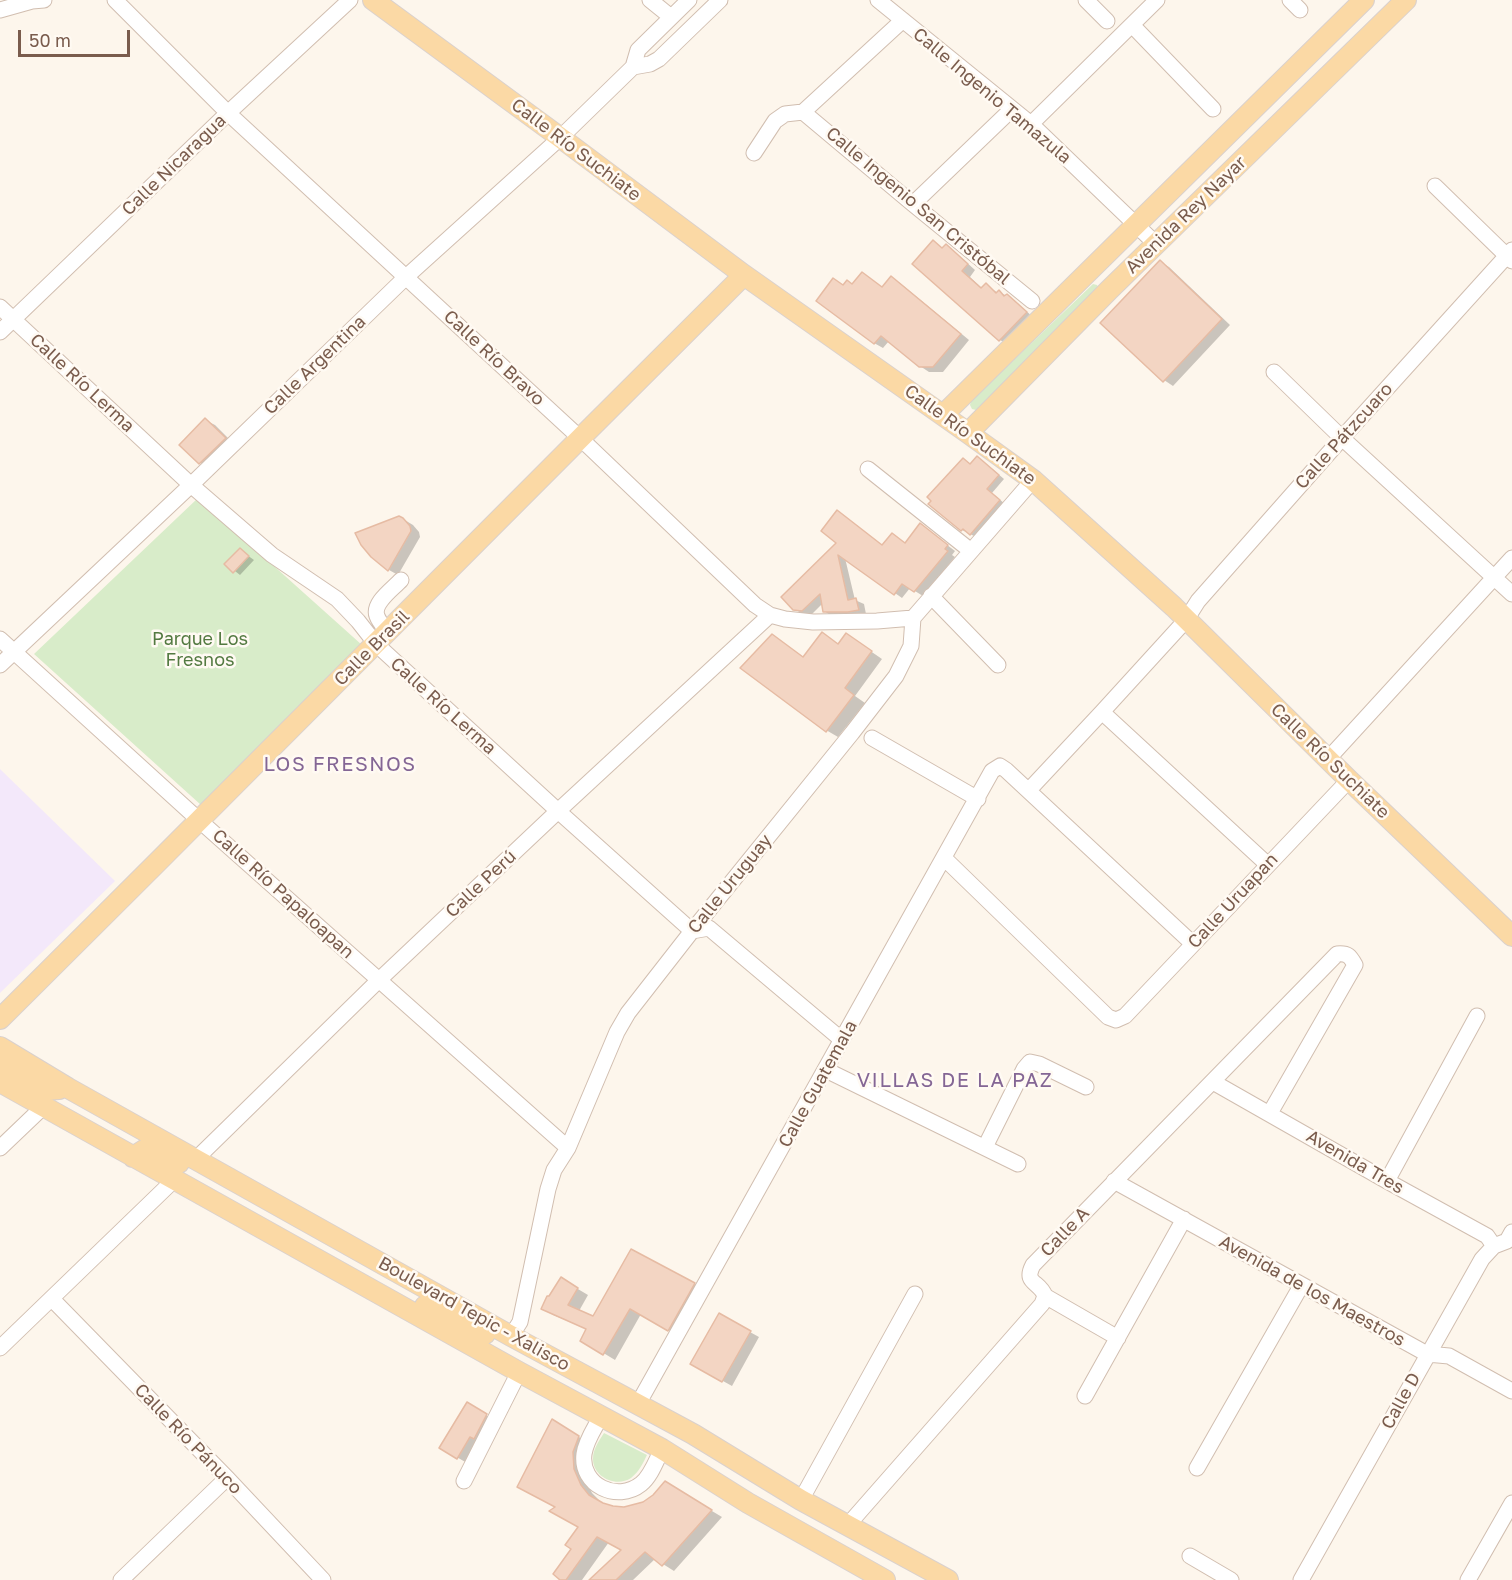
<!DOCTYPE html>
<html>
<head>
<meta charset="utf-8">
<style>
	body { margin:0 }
	#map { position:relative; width:1512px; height:1580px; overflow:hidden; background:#fdf6ec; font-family:"Golos Text",sans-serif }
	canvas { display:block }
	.scale { position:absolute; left:18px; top:30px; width:112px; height:27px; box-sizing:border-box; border:3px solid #7a5c4d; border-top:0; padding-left:8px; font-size:18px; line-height:21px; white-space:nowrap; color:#7a5c4d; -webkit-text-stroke:4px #fffaf3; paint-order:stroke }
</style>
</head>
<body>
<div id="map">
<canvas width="1512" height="1580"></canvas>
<div class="scale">50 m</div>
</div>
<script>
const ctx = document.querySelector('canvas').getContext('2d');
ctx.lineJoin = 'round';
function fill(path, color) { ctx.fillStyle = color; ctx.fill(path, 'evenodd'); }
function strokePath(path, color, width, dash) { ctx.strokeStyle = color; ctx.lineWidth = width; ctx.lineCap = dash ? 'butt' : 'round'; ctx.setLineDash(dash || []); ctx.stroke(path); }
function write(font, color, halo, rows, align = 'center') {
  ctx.font = font + ' "Golos Text",sans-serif'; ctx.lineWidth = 5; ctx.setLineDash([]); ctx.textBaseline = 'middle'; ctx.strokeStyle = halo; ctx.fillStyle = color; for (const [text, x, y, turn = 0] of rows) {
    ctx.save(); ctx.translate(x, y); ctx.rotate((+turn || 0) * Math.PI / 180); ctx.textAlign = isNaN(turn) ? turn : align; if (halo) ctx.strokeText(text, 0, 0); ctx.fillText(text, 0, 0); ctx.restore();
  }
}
const education = new Path2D(`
	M0 769 115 881 0 993Z`);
const green = new Path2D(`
	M1093 284 1097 285 1099 289 1098 292 979 408 976 410 972 409 970 405 971 401Z
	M198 498 362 645 201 805 34 654Z
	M604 1433 647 1455C643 1463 639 1472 631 1478 616 1488 593 1477 593 1459 593 1449 599 1441 604 1433Z`);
const shadow = new Path2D(`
	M934 242 944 249 946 246 954 251 975 270 970 277 983 289 986 285 998 293 999 292 1007 296 1015 301 1034 318 1009 345 1000 340 914 263Z
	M1160 262 1169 267 1230 325 1173 386 1164 380Z
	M862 274 883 288 891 278 900 283 969 340 943 372H929L920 366 889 341 883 348 874 343 844 286 853 285Z
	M205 420 215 425 234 444 209 468 200 462Z
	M983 461 1004 479 992 493 1005 504 976 537 962 530 971 465Z
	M838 512 846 517 883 546 906 544 921 525 955 551 952 555 955 557 923 596 910 588 902 598 845 558 855 600 864 604 866 614 857 615 832 616 824 611 823 603 811 615 803 614 794 609 838 543Z
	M403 519 413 525 419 532 420 537 398 575 389 570Z
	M240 550 254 560 240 575 226 564Z
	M822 634 840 645 847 635 882 659 855 696 865 703 838 737 826 730 772 636 805 658Z
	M561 1279 588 1295 579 1311 594 1318 694 1284 704 1290 679 1336 641 1314 615 1360 582 1340 588 1329 553 1315 543 1309Z
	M719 1315 759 1337 732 1386 692 1364Z
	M467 1404 495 1421 467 1463 441 1448Z
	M552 1421 589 1443 585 1477 592 1493 604 1505 625 1508 644 1503 654 1496 665 1483 722 1517 674 1571 655 1559 633 1580H591L623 1550 609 1542 582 1580H563L580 1527 557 1507Z`);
const building = new Path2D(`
	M933 240 942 248 946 244 968 264 962 271 981 288 986 283 996 293 999 290 1004 296 1007 294 1027 312 999 341 912 264Z
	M1160 260 1222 319 1163 382 1100 323Z
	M862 272 882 287 891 276 961 334 933 367H919L881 336 874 344 816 301 833 278 843 285 847 280 852 284Z
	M205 418 226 438 199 464 179 445Z
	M977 456 999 475 987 489 1000 500 970 535 963 529 961 531 928 504 931 501 927 497 963 458 970 464Z
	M837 510 882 545 892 533 905 543 920 523 948 545 945 549 948 551 914 592 902 584 894 595 838 555 848 600 856 598 859 610 848 612H823L820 594 802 611 793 610 781 597 836 543 821 531Z
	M399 516 403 518 410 526 411 531 388 571 371 557 361 545 355 533Z
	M240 548 249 556 233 573 224 564Z
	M822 632 838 644 846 633 872 651 845 688 854 695 826 732 740 668 772 634 803 657Z
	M631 1249 695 1283 668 1331 630 1309 603 1355 580 1341 586 1329 541 1309 547 1296H549L561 1277 578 1288 568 1305 593 1316Z
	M719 1313 751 1331 722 1382 690 1364Z
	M467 1402 487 1414 474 1439 470 1437 457 1459 439 1448Z
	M552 1419 579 1436 573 1452 574 1469 581 1485 589 1495 603 1503 613 1506 624 1507 643 1502 653 1495 665 1481 712 1510 662 1566 645 1552 616 1580H589L621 1550 597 1537 566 1580H560L553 1574 571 1549 565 1545 578 1527 549 1511 555 1507 517 1487Z`);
const minor = new Path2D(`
	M115 0 228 113 580 438 755 605 770 615 785 619 813 622 877 621 913 618
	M650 0 671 17
	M878 0 1031 124 1156 244
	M1086 0 1107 21
	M1290 0 1300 10
	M0 10 32 1 44 0
	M1132 25 1213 109
	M633 67 650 64 659 59 720 0
	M803 112 913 204 1032 301
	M803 112 903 20
	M1031 124 1157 0
	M754 153 775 121 785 114 803 112
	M1435 186 1512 261
	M913 204 1012 109
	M0 307 191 485 272 555 337 599 358 621 376 644 558 811 692 931 709 928 842 1040
	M0 332 228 113 350 0
	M1274 372 1342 438 1512 594
	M868 469 971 551
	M931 596 998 665
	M388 632C384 627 379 622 377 616 372 603 393 589 401 580
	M0 639 200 821 568 1148
	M0 665 191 485 406 277 560 138 633 67 638 50 689 0
	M1102 712 1268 865
	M872 738 978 799
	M1328 759 1512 558
	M1029 790 1102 712 1186 620 1198 601 1342 438 1512 250
	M944 858 1108 1017 1116 1020 1125 1016 1349 780
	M826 1070 1018 1164
	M1213 1082 1387 1181 1487 1236 1494 1246
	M985 1147 1024 1069 1030 1062 1039 1064 1086 1087
	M0 1148 43 1107
	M196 1159 379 980 558 811 770 615
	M1114 1181 1427 1354 1449 1356 1512 1391
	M1387 1181 1477 1016
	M1045 1296 1118 1338
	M52 1299 227 1478 323 1580
	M511 1336 520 1322 548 1189 554 1170 568 1148 617 1032 628 1013 692 931 852 733 896 676 911 646 913 618 1033 480
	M0 1348 174 1180
	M1085 1396 1184 1219
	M638 1404 992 771 1000 766 1006 770 1193 944
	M601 1416C595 1428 586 1440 584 1454 580 1485 617 1503 641 1484 651 1476 656 1461 662 1449
	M1197 1468 1301 1286
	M464 1481 519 1372
	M801 1500 915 1294
	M847 1526 1042 1304 1045 1296C1040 1281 1023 1284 1033 1265L1337 954C1348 953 1350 956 1355 965L1270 1113
	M1190 1556 1231 1580
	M121 1580 227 1478
	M1301 1580 1482 1259 1494 1246 1507 1241 1512 1232
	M1468 1580 1512 1503`);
const major = new Path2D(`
	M373 0 569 144 744 275 968 433 1033 480 1174 607 1349 780 1512 936
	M943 415 1364 0
	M968 433 1109 290 1406 0
	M0 1019C249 772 495 522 744 275
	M0 1047 68 1088 511 1336 693 1434 801 1500 948 1580
	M0 1063 45 1090 59 1089
	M0 1082 519 1372 662 1449 748 1503 885 1580
	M133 1157 144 1150 148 1149 179 1163
	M425 1306 485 1334`);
const streetNames = [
	["Calle Ingenio Tamazula",992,96,40],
	["Calle Río Suchiate",576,150,37],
	["Calle Nicaragua",174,165,-44],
	["Calle Ingenio San Cristóbal",918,206,40],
	["Avenida Rey Nayar",1186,215,-44],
	["Calle Río Bravo",494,358,43],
	["Calle Argentina",315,365,-44],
	["Calle Río Lerma",82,383,43],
	["Calle Río Suchiate",970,435,36],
	["Calle Pátzcuaro",1344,436,-48],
	["Calle Brasil",372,648,-45],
	["Calle Río Lerma",443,706,42],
	["Calle Río Suchiate",1330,761,44],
	["Calle Perú",481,884,-43],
	["Calle Uruguay",730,884,-51],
	["Calle Río Papaloapan",283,894,42],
	["Calle Uruapan",1233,901,-47],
	["Calle Guatemala",818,1084,-61],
	["Avenida Tres",1355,1162,30],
	["Calle A",1065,1232,-46],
	["Avenida de los Maestros",1312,1291,29],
	["Boulevard Tepic - Xalisco",474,1314,29],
	["Calle D",1401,1401,-61],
	["Calle Río Pánuco",188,1439,46]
];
const parkNames = [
	["Parque Los",200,639],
	["Fresnos",200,660]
];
const neighbourhoodNames = [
	["LOS FRESNOS",340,765],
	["VILLAS DE LA PAZ",955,1081]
];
fill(education, '#f3e8fa');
fill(green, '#d8ecc9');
fill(shadow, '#0003');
fill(building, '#f3d5c3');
strokePath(building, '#e6bba3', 1.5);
strokePath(minor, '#d1beb0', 17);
strokePath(major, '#dad1cd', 22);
strokePath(minor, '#fff', 15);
strokePath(major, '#fbd9a5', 20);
write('18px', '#7a5c4d', '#fffaf3', streetNames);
write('18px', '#537a41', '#fffaf3', parkNames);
ctx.letterSpacing = '1.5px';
write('20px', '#846695', '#fffaf3', neighbourhoodNames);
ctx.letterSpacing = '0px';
</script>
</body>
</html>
